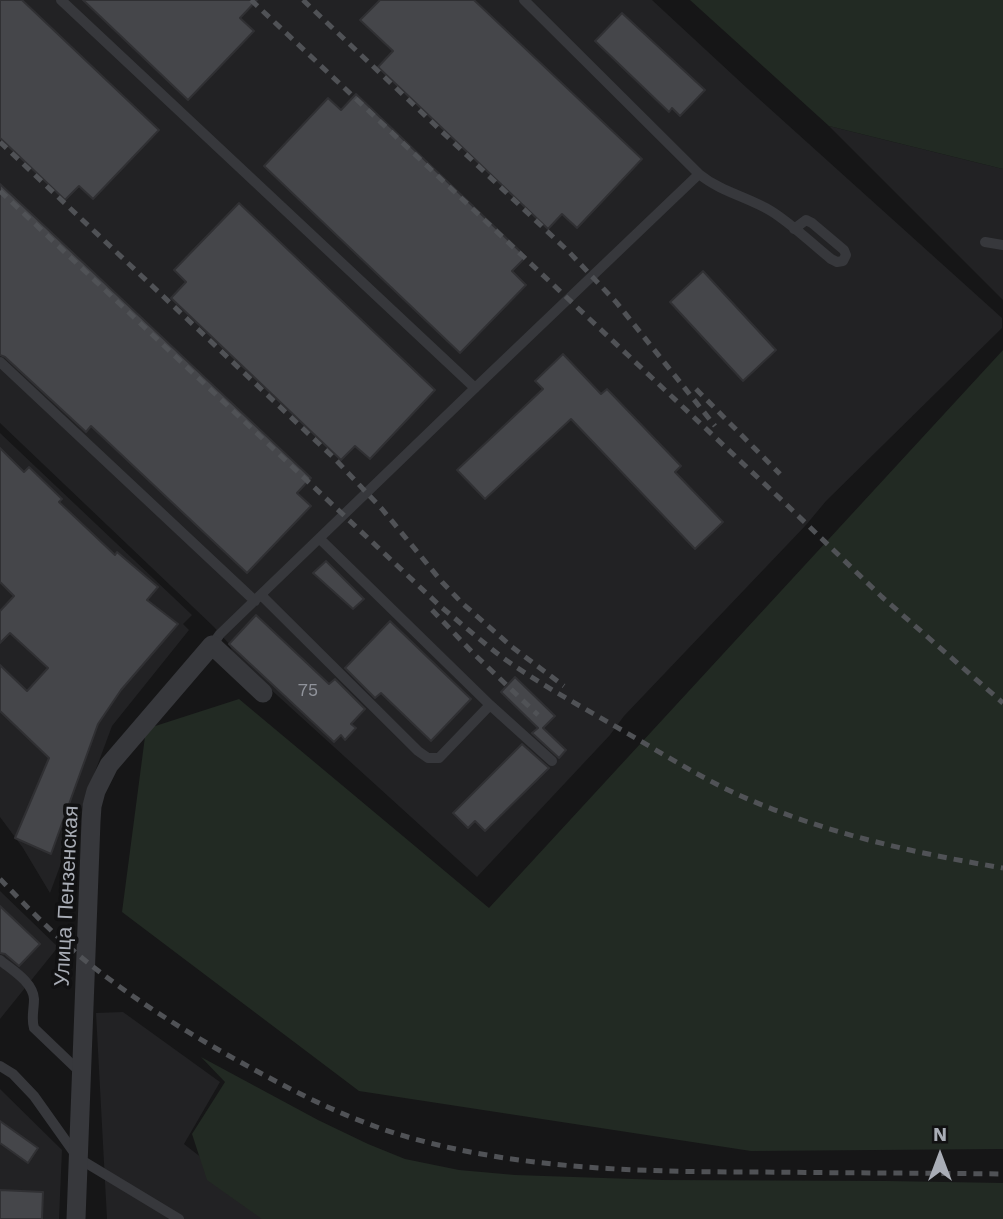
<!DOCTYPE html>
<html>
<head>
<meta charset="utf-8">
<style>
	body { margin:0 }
	#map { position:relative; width:1003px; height:1219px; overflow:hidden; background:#161617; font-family:"Work Sans",sans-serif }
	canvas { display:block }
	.north { position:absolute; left:905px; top:1121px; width:70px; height:70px; -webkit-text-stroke:5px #111112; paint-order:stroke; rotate:0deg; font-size:19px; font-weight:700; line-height:28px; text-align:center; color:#a9adb6 }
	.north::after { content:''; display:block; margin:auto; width:24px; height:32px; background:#a9adb6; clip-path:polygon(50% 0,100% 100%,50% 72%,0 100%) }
</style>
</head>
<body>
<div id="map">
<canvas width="1003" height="1219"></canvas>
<div class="north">N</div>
</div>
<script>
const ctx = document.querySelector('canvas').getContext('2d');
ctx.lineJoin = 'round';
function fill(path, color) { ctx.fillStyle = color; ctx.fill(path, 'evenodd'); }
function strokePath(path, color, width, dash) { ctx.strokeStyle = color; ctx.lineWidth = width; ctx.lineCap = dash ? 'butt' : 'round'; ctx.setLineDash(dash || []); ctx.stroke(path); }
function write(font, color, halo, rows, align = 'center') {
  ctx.font = font + ' "Work Sans",sans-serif'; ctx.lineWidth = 7; ctx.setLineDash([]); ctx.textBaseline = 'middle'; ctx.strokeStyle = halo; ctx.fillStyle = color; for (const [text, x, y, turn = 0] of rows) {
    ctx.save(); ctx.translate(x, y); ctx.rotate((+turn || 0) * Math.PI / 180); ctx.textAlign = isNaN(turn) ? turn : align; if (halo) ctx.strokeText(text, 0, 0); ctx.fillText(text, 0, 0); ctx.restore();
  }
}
const built = new Path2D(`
	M0 0H652L748 89 1002 318V328L826 501 806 525 624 716 610 735 477 877 234 656 229 644 214 627 0 423Z
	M829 126 1003 169V300Z
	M0 433 192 615 183 624 189 630 112 726 50 893 23 848 0 817Z
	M0 891 58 947 0 1019Z
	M123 1012 220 1082 184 1144 280 1219H107L96 1013Z
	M0 1089 62 1150 59 1219H0Z`);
const green = new Path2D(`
	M690 0H1003V169L829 126Z
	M1003 350V1149L751 1151 359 1091 122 912 146 729 239 699 489 908Z
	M201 1057 318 1120 368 1144 405 1159 459 1170 515 1175 663 1180 887 1181 1003 1183V1219H262L207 1180 192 1134 225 1082Z`);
const building = new Path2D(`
	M0 0H22L159 130 93 199 79 186 65 200 0 138Z
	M83 0H257L240 18 254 31 188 100Z
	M380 0H474L642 159 577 228 562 214 548 229 378 67 393 51 360 20Z
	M622 13 705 90 680 116 672 108 669 112 595 41Z
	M356 94 526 257 512 271 526 285 460 353 264 166 328 98 341 110Z
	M0 184 311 478 297 493 311 506 247 573 91 426 86 432 5 357 0 355Z
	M239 203 435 390 370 459 355 446 341 460 171 298 186 282 174 270Z
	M703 271 776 350 743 381 670 302Z
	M563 354 601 394 607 389 681 466 675 472 723 522 695 549 571 419 485 499 457 470 543 389 535 381Z
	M0 448 24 472 29 467 62 499 59 502 115 555 117 552 158 587 147 600 178 624 121 690 98 724 51 854 15 838 49 758 0 711V665L27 691 48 668 10 633 0 643V611L14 596 0 582Z
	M326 561 364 599 353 609 313 573Z
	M256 615 329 684 335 679 365 709 351 724 356 728 345 740 341 735 334 742 229 644Z
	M390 621 471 699 431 741 381 693 375 698 345 668Z
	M515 677 555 716 543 728 566 750 559 758 532 733 538 728 501 692Z
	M522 744 549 768 485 831 475 821 468 828 453 813Z
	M0 906 40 944 19 966 5 954 0 953Z
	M0 1121 38 1148 28 1163 0 1143Z
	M0 1190 43 1192 42 1219H0Z`);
const lane = new Path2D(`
	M61 0 475 388
	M524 0 699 174C721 192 748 197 771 211 792 224 811 243 831 259L837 262 843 261 846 255 844 250 812 223 806 220 794 229
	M985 242 1003 245
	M0 362 255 601
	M320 539 490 705 552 761
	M261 595 418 751 428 758H439L490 705
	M212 645 220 634 475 388 699 174
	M0 960C12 970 33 982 34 999 34 1010 31 1018 34 1028L81 1073
	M0 1066 13 1074 34 1096 78 1158 179 1219`);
const street = new Path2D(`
	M76 1219 91 821 92 806 96 791 109 765 212 645 263 693`);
const rail = new Path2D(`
	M251 0 788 506 882 597 1003 703
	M303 0 570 253 616 302 715 426
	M0 142 333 457 382 509 442 582 462 603 512 647 564 686
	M0 191 440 606C462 624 483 643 506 660 543 686 582 707 620 729 660 752 699 777 741 796 824 833 914 853 1003 868
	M696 389 780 474
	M432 610 474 654 538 715
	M0 879C28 908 56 937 87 962 142 1006 204 1043 266 1076 312 1101 361 1124 411 1138 525 1170 646 1172 763 1172 843 1173 923 1173 1003 1174`);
const numberNames = [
	["75",308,691]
];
const streetNames = [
	["Улица Пензенская",67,896,-87]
];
fill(built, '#222224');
fill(green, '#222a23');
fill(building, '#45464a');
strokePath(building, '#303033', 2);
strokePath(lane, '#37383c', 10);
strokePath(street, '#37383c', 19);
strokePath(rail, '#505256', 5, [9, 7]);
write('18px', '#90939b', null, numberNames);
write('21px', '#a9adb6', '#111112', streetNames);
</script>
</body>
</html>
